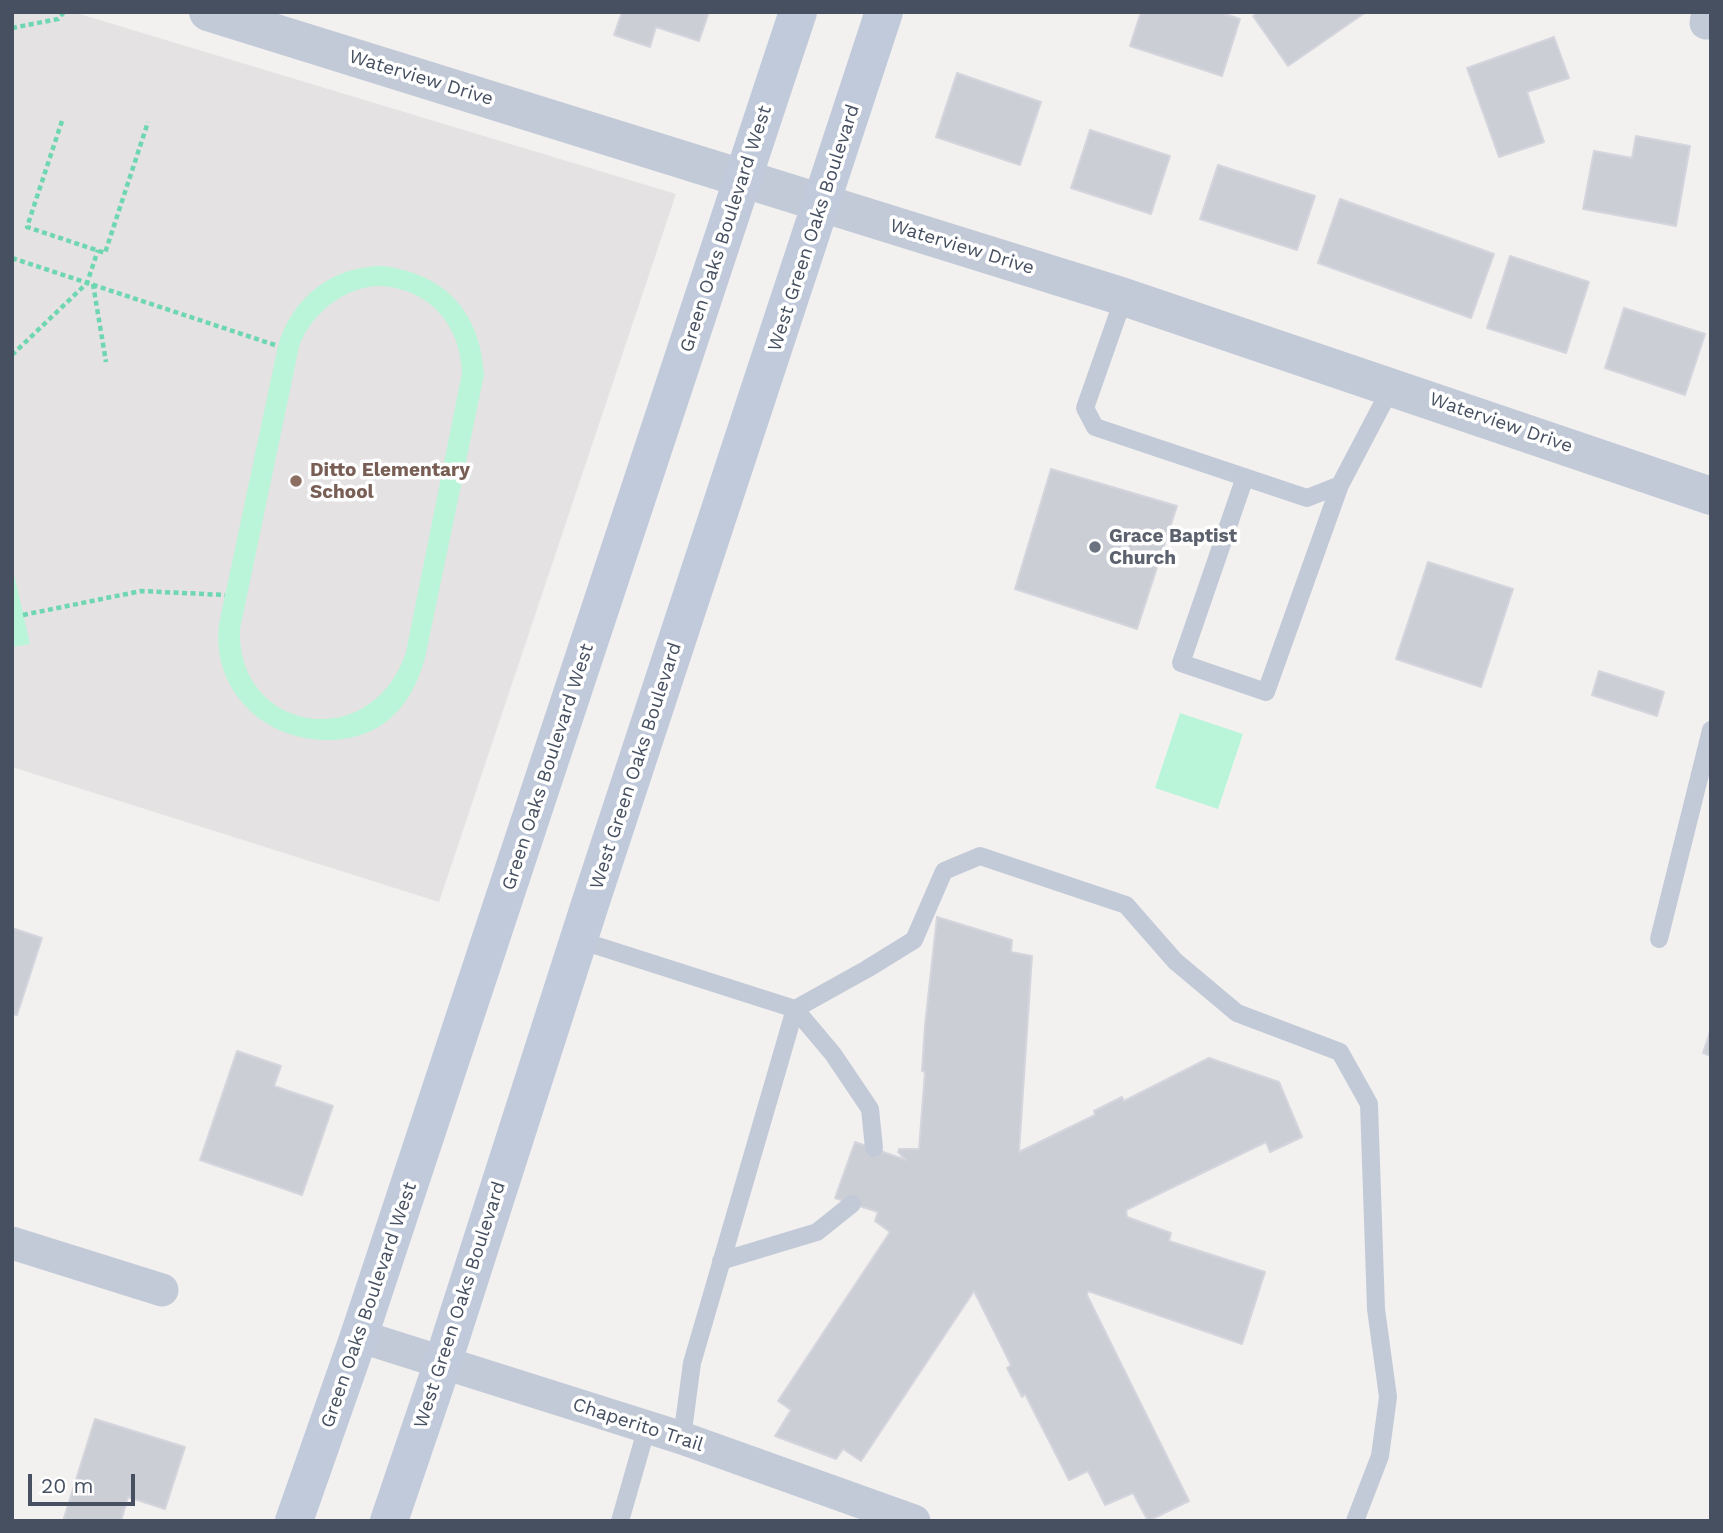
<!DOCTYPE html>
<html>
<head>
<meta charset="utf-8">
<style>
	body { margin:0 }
	#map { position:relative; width:1723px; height:1533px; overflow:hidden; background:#f3f1f0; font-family:"Work Sans",sans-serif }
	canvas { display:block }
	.frame { position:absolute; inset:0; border:14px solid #465061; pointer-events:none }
	.scale { position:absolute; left:28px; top:1474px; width:107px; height:32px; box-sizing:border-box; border:4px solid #465061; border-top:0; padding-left:9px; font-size:21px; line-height:24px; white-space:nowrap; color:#465061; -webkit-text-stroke:5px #fff; paint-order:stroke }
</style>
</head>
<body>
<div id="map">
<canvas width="1723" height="1533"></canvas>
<div class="frame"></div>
<div class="scale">20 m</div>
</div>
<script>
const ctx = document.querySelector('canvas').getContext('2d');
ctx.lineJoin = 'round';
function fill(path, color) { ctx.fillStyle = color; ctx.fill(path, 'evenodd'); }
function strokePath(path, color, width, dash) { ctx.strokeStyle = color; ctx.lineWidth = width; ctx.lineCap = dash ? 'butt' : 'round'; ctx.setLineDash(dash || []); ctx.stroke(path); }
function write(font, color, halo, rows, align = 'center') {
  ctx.font = font + ' "Work Sans",sans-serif'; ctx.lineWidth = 7; ctx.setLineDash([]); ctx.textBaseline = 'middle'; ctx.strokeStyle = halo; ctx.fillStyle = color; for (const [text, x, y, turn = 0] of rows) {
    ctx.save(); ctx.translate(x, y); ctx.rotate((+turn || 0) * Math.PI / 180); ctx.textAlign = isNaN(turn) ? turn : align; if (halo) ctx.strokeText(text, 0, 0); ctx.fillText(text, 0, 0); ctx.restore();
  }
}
const education = new Path2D(`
	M12 12H73L676 194 439 902 12 767Z`);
const green = new Path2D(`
	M383 266C446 274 480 312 484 375L425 658C418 683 406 708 383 724 370 734 349 739 333 740 266 743 211 692 219 624L278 346C292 297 332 266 383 266ZM382 286C430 290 460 324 462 373L406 652C372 756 236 732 240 629L299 347C310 314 346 285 382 286Z
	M12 565 30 644 12 647Z
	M1180 713 1243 734 1218 809 1155 788Z`);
const building = new Path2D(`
	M622 12H709L699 41 656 27 650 47 614 35Z
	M1141 12H1219L1240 19 1222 76 1130 46Z
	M1258 12H1366L1288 66 1253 16Z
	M1554 37 1569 78 1527 92 1544 142 1499 157 1467 68Z
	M957 73 1041 102 1020 165 936 137Z
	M1090 130 1170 156 1151 214 1071 188Z
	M1636 136 1690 146 1676 226 1583 209 1594 151 1632 158Z
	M1218 165 1315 196 1297 250 1200 219Z
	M1340 199 1494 254 1471 318 1318 263Z
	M1510 256 1589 282 1566 353 1487 328Z
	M1624 308 1705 334 1685 395 1605 368Z
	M1051 469 1177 506 1137 629 1015 589Z
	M1428 562 1513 589 1481 687 1396 659Z
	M1599 671 1664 692 1657 716 1592 695Z
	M937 917 1012 940 1011 952 1032 956 1019 1152 1095 1115 1094 1111 1122 1097 1124 1101 1209 1058 1279 1082 1302 1137 1270 1152 1266 1142 1126 1210 1127 1217 1171 1233 1169 1241 1265 1272 1242 1344 1088 1291 1087 1295 1189 1501 1148 1521 1133 1493 1105 1505 1088 1471 1069 1480 1025 1394 1022 1397 1007 1368 1011 1365 974 1291 861 1461 843 1449 836 1459 775 1436 791 1410 778 1401 890 1232 875 1221 878 1212 835 1198 855 1142 906 1160 898 1152 899 1149H919L925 1072 922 1071 925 1025Z
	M12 928 42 938 17 1015 12 1014Z
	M1711 1029V1056L1703 1053Z
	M237 1051 281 1066 274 1086 333 1106 302 1195 200 1160Z
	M95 1419 185 1447 165 1509 128 1497 121 1521H63Z`);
const path = new Path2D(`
	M12 28 58 19 64 12
	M62 121 27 227 105 253 148 122
	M12 258 278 346
	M93 284 106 362
	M12 355 87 283 98 250
	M23 615 141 591 225 595`);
const service = new Path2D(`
	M1124 297 1085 408 1095 427 1307 498 1340 485 1392 386
	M1245 477 1181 663 1266 692 1340 485
	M1659 939 1711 730
	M579 940 795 1009 692 1363 682 1438
	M874 1148 870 1109 833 1054 795 1009 867 969 914 940 944 871 980 856 1126 905 1175 961 1237 1013 1340 1052 1369 1104 1376 1309 1388 1397 1380 1456 1355 1521
	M721 1261 817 1232 852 1204
	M620 1521 647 1427`);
const minor = new Path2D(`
	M1706 23 1708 12
	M12 1243 162 1290
	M359 1336 682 1438 914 1521`);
const tertiary = new Path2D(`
	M208 12 1124 297 1711 496`);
const secondary = new Path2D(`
	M294 1521 359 1336 798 12
	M389 1521 443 1362 591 901 884 12`);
const markers = [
	[296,481,7,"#8d6e63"],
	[1095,547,7,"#6b7280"]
];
const streetNames = [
	["Waterview Drive",421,78,17],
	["West Green Oaks Boulevard",814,228,-72],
	["Green Oaks Boulevard West",726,229,-72],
	["Waterview Drive",962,247,17],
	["Waterview Drive",1501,423,19],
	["West Green Oaks Boulevard",636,766,-72],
	["Green Oaks Boulevard West",548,767,-72],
	["Green Oaks Boulevard West",369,1305,-71],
	["West Green Oaks Boulevard",460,1305,-72],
	["Chaperito Trail",638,1425,18]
];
const educationNames = [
	["Ditto Elementary",310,470],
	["School",310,492]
];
const worshipNames = [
	["Grace Baptist",1109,536],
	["Church",1109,558]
];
fill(education, '#e4e2e2');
fill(green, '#bbf5d9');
fill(building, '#ccced6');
strokePath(building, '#d4d5dd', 2);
strokePath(path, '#6ed7b1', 4.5, [5, 3.5]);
strokePath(service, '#c3cad7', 18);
strokePath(minor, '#c3cad7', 33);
strokePath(tertiary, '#c3cad7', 38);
strokePath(secondary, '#c1cadb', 38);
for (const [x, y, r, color] of markers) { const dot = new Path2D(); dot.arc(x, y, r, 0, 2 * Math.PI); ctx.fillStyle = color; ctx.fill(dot); strokePath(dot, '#fff', 2.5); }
write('19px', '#465061', '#fff', streetNames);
write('bold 19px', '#785e54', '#fff', educationNames, 'left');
write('bold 19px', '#5b616d', '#fff', worshipNames, 'left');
</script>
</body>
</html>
